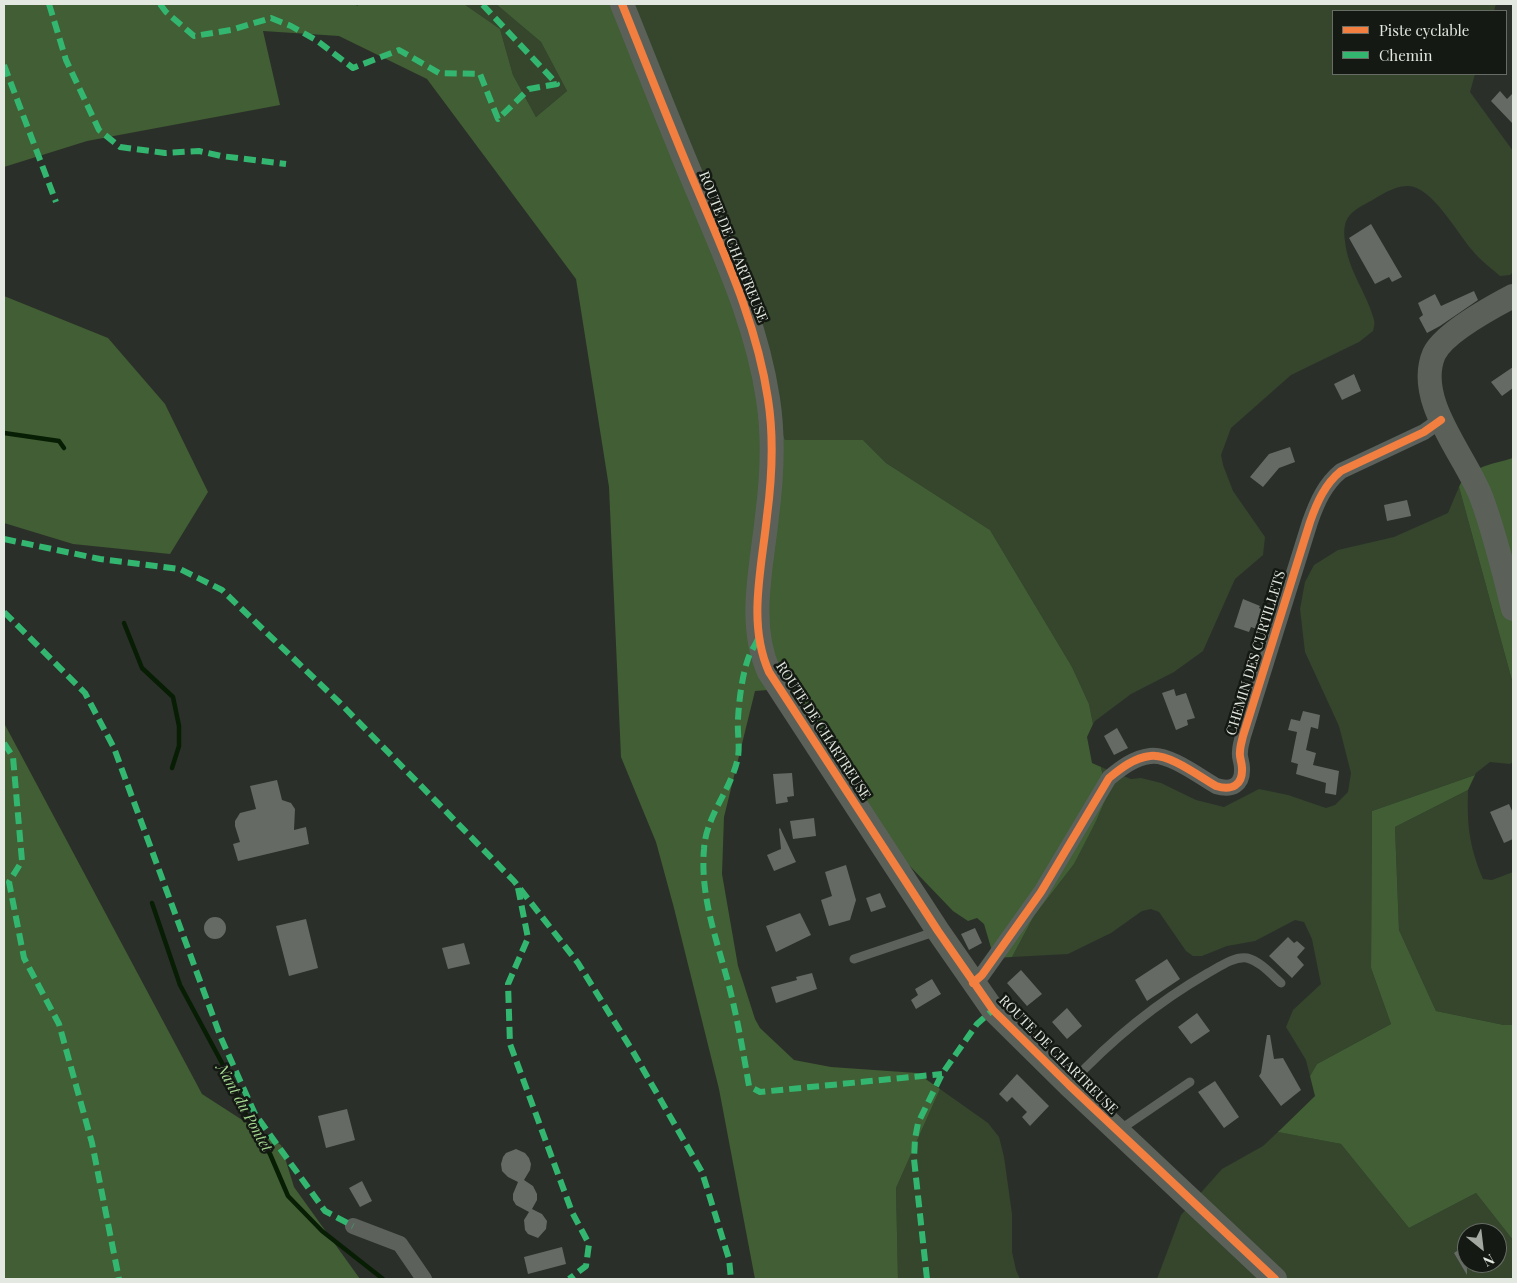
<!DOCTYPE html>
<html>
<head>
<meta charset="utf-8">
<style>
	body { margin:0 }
	#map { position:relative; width:1517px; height:1283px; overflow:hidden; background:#2b2f29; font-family:"Playfair Display",serif }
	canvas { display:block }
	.frame { position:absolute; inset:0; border:5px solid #e3e9e1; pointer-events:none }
	.legend { position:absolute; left:1332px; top:10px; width:175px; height:65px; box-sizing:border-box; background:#151913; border:1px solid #676c65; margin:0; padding:6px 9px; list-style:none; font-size:15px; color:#e3e9e1 }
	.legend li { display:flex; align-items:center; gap:10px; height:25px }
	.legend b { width:25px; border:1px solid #676c65 }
	.north { position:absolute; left:1457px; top:1223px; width:50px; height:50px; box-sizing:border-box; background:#151913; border:1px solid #676c65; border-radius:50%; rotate:151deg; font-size:14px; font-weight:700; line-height:20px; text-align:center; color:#e3e9e1 }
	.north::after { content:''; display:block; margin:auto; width:18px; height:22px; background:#a3a8a1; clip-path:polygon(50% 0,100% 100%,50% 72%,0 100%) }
</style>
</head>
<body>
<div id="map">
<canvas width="1517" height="1283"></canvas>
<div class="frame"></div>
<ul class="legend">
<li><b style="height:6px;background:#f27e40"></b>Piste cyclable</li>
<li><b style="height:6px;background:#33b770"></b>Chemin</li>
</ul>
<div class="north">N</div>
</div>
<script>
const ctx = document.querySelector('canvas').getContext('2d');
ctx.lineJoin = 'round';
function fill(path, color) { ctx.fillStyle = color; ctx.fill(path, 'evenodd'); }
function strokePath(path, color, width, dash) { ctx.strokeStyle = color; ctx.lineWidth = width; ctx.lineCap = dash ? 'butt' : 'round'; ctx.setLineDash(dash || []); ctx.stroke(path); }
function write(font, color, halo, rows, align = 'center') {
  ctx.font = font + ' "Playfair Display",serif'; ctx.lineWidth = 5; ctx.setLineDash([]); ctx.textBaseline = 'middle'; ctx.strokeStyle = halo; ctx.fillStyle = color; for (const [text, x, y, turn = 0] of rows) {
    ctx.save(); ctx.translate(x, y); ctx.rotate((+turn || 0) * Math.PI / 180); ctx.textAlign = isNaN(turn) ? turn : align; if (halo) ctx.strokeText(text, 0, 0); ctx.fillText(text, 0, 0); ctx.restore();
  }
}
const green = new Path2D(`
	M464 4H496L541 42 567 91 536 117 513 75 500 29Z
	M628 4H1496L1494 11H1333V74H1475L1470 92 1513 151V272L1510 275 1500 276C1491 268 1480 260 1472 250 1458 234 1432 187 1409 186 1394 185 1380 196 1367 203 1349 213 1342 219 1345 241 1348 271 1367 293 1374 320 1375 323 1374 327 1373 331L1359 342 1291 375 1231 428 1221 455 1223 465 1233 491 1265 537 1263 555 1235 579 1203 651 1174 672 1131 694 1095 721 1093 724 1089 704 1072 667 990 530 886 463 863 440H785Z
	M1459 487 1513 684V762L1510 764 1490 762 1476 773 1475 775 1372 811 1371 968 1391 1024 1317 1064 1310 1076 1306 1060 1286 1027 1293 1010 1321 984 1312 939 1304 922 1295 920 1255 941 1227 946 1202 956H1193L1186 951 1159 912 1151 909 1142 911 1111 933 1068 954 1012 957 1034 916 1074 864 1107 796 1101 767 1131 779 1141 778 1161 783 1196 800 1224 807 1259 789 1288 795 1326 808 1335 805 1348 792 1351 773 1339 726 1305 652 1300 609 1305 582 1314 565 1338 550 1394 537 1448 513Z
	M1468 790C1467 826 1469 845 1483 879L1492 880 1513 872V1025H1504L1436 1011 1399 930 1395 827Z
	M940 1089 988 1123 999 1137 1004 1157 1012 1214V1252L1016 1270 1020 1279H898L896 1188Z
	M1280 1130 1279 1132 1341 1144 1409 1228 1476 1193 1513 1240V1279H1157L1181 1215 1222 1169 1263 1146ZM1467 1233H1497V1263H1467Z`);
const forest = new Path2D(`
	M4 4H354L358 6 357 4H464L500 29 513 75 536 117 567 91 541 42 496 4H628L785 440H863L886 463 990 530 1072 667 1089 704 1093 724 1087 737 1092 763 1101 767 1107 796 1095 823 1074 864 1034 916 1012 957 994 958 984 924 977 918 968 921 953 911 904 860 792 688 755 691 724 817 722 874 738 966 755 1019 760 1028 794 1060 831 1067 917 1073 940 1089 896 1188 898 1279H755L719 1089 674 908 656 842 621 757 609 487 576 279 427 79 339 36 263 31 280 105 87 141 4 167Z
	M4 296 108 338 165 404 208 492 170 554 73 544 4 523Z
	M1513 458V684L1459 487C1467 467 1494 464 1513 458Z
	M4 723 202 1094 281 1145 294 1187 360 1279H4Z
	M1475 775 1468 790 1395 827 1399 930 1436 1011 1504 1025H1513V1240L1476 1193 1409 1228 1341 1144 1278 1132 1315 1096 1310 1076 1317 1064 1391 1024 1371 968 1372 811Z`);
const stream = new Path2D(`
	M4 433 59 441 64 448
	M124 623 142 668 173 697 179 726V746L172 768
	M152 903 180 985 222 1063 245 1113 270 1154 288 1196 322 1231 383 1279`);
const building = new Path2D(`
	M1500 91 1507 99 1513 93V124L1491 101Z
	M1371 224 1402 277 1392 282 1389 277 1375 284 1349 238Z
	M1474 291 1478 300 1440 326 1427 333 1419 318 1423 315 1418 303 1435 294 1441 306Z
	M1513 367V388L1502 396 1491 382Z
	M1354 374 1361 391 1342 400 1334 384Z
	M1290 447 1295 462 1279 468 1263 487 1250 477 1269 454Z
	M1407 500 1411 516 1387 521 1384 505Z
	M1243 599 1260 606 1259 608 1267 612 1259 630 1251 627 1249 632 1234 627Z
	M1174 689 1176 696 1186 693 1195 718 1187 720 1188 725 1176 730 1162 693Z
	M1303 711 1320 715 1318 729 1311 727 1306 750 1316 753 1313 765 1339 771 1336 795 1325 793 1326 783 1296 774 1298 764 1291 762 1297 732 1288 730 1291 719 1300 721Z
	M1117 728 1128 748 1114 755 1104 736Z
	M792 773 794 796 787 797 788 802 776 804 773 774Z
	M277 780 282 800 291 803 295 809 294 830 306 827 309 844 238 861 233 844 240 842 235 826V821L240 813 256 809 250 786Z
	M1509 804 1513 813V839L1504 843 1490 812Z
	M814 818 816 836 793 839 790 821Z
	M780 828 796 862 774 871 767 855 781 849 779 829Z
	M846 865 856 900 850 920 829 926 821 900 832 896 825 872Z
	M880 893 886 907 871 912 866 898Z
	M800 913 811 935 776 952 766 926Z
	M204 928a11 11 0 1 1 22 0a11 11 0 1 1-22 0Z
	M306 919 318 968 289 976 276 926Z
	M975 928 982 943 969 950 961 934Z
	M1288 937 1294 943 1297 941 1305 948 1297 957 1304 965 1292 978 1269 956Z
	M464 943 470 964 448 969 442 948Z
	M1167 959 1180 979 1147 1001 1135 980Z
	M1021 970 1042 994 1027 1006 1007 983Z
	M812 973 817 989 776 1003 771 987 797 980 796 977Z
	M932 979 941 994 916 1009 911 1000 918 995 915 989Z
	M1067 1008 1082 1026 1067 1039 1052 1022Z
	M1197 1013 1210 1031 1191 1044 1178 1027Z
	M1267 1035H1270L1274 1059 1283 1058 1301 1090 1281 1106 1259 1076 1261 1073Z
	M1017 1074 1049 1106 1030 1126 1022 1117 1027 1112 1012 1097 1007 1102 999 1094Z
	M1215 1081 1239 1117 1224 1128 1198 1092Z
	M347 1109 355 1140 326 1148 318 1116Z
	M516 1149 525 1153 529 1158 531 1164 530 1170 524 1180 533 1186 537 1194V1200L532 1209 542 1214 547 1221 546 1229 538 1238 528 1234 525 1230 524 1220 529 1212 516 1205 513 1200V1194L518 1182 508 1177 502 1171 501 1164 503 1157 506 1153Z
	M362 1181 372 1201 360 1207 349 1188Z
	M1467 1244V1275L1454 1253Z
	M562 1247 566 1264 528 1274 524 1257Z`);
const lane = new Path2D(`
	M854 959 937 931
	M1070 1084C1111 1040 1156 1003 1208 973 1219 967 1234 956 1247 958 1260 961 1272 975 1281 983
	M1118 1131 1190 1082`);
const street = new Path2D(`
	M973 983 982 975 1041 892 1109 778C1121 768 1134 758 1150 756 1169 753 1200 777 1216 786 1232 791 1243 785 1242 768 1242 762 1239 757 1240 752 1240 746 1242 741 1243 736L1310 522C1317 502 1325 484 1341 471L1424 432 1441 420
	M353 1226 400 1244 424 1279`);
const secondary = new Path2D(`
	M622 4C647 66 671 128 697 189 726 258 757 325 768 399 774 437 772 478 767 516 762 567 747 623 769 672L938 931 993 1010 1069 1085 1275 1279
	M1513 296C1492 307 1444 333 1434 354 1414 401 1467 457 1482 499 1495 535 1504 572 1513 609`);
const quiet = new Path2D(`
	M49 4 66 60 99 130 120 147 165 153 199 151 221 156 286 164
	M160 4 166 12 194 36 231 30 271 18 291 26 316 40 353 68 399 50 439 73 480 74 498 119 529 89 557 84 482 4
	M4 65 56 202
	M4 539 100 559 180 569 222 590 340 703 514 881 578 963 632 1050 702 1172 729 1259 731 1279
	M4 612 85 693 114 748 221 1038 255 1114 325 1211 353 1226
	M758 639C755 646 750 652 748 659 742 676 739 701 738 719 737 732 740 745 738 757 732 789 706 815 704 849 700 895 716 938 728 982 737 1016 743 1051 749 1086L760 1092 942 1074
	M4 743 13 757 22 861 9 882 24 958 59 1024 92 1143 119 1279
	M518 888 528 938 508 984 510 1044 572 1212 589 1244 586 1266 569 1279
	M927 1279 914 1159 915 1139 918 1123 942 1074 977 1024 993 1010`);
const cycleway = new Path2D(`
	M622 4C647 66 671 128 697 189 726 258 757 325 768 399 774 437 772 478 767 516 762 567 747 623 769 672L938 931 993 1010 1069 1085 1275 1279
	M973 983 982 975 1041 892 1109 778C1121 768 1134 758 1150 756 1169 753 1200 777 1216 786 1232 791 1243 785 1242 768 1242 762 1239 757 1240 752 1240 746 1242 741 1243 736L1310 522C1317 502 1325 484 1341 471L1424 432 1441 420`);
const streetNames = [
	["ROUTE DE CHARTREUSE",733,247,68],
	["CHEMIN DES CURTILLETS",1256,653,-73],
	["ROUTE DE CHARTREUSE",823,731,57],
	["ROUTE DE CHARTREUSE",1058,1055,45]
];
const waterNames = [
	["Nant du Pontet",244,1108,61]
];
fill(green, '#35462d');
fill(forest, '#415e34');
strokePath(stream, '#081e04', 4.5);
fill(building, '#666a64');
strokePath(lane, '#5d615c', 9);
strokePath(street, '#5d615c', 16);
strokePath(secondary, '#5b6159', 24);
strokePath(quiet, '#33b770', 6, [12, 6]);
strokePath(cycleway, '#f27e40', 8);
write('14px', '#e3e9e1', '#151913', streetNames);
write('italic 15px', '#a7db92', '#151913', waterNames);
</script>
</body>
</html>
